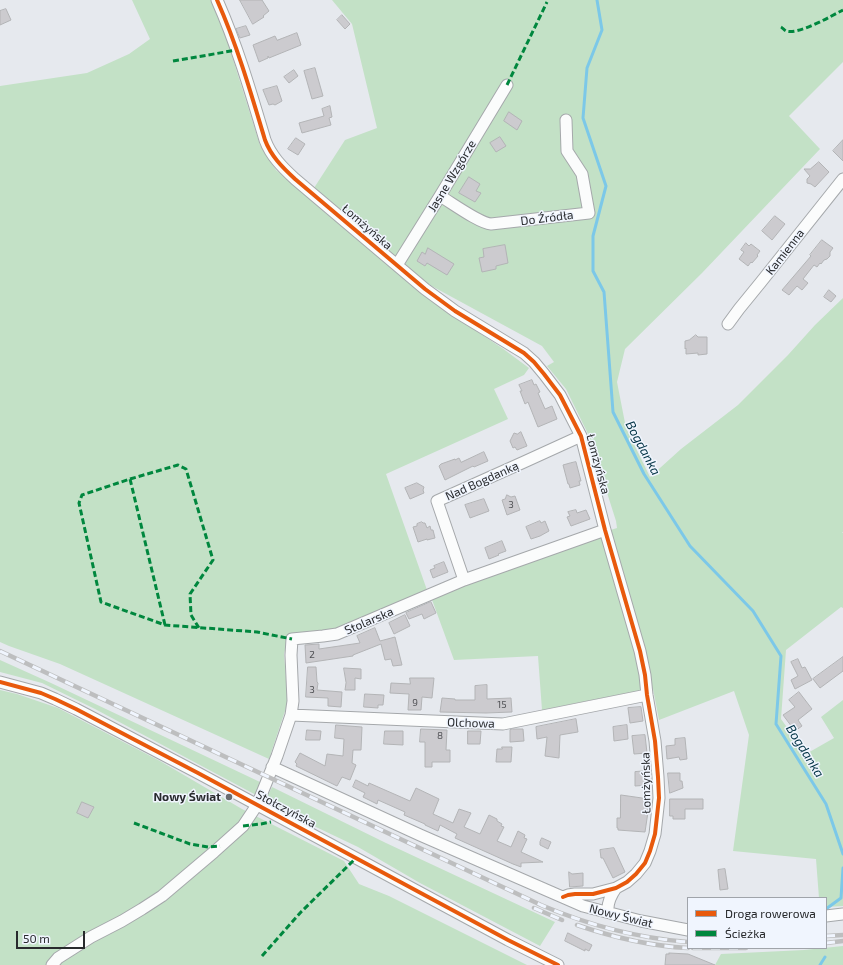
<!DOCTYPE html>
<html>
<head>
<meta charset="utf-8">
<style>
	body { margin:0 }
	#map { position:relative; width:843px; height:965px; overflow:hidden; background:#e6e9ee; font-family:"Exo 2",sans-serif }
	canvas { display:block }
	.legend { position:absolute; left:687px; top:897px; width:140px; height:52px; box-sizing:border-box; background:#f0f5fe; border:1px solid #a0a4aa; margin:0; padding:5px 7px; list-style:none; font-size:12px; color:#282a2d }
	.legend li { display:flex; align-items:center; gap:8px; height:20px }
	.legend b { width:20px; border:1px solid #a0a4aa }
	.scale { position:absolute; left:16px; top:931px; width:69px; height:18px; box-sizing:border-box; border:2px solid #282a2d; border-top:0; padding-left:5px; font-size:12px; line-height:14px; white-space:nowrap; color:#282a2d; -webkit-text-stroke:3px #f0f5fe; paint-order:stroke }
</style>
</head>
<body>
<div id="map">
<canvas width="843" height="965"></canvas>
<ul class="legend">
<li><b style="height:5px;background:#e8590c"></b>Droga rowerowa</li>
<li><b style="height:5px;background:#00873e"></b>Ścieżka</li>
</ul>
<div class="scale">50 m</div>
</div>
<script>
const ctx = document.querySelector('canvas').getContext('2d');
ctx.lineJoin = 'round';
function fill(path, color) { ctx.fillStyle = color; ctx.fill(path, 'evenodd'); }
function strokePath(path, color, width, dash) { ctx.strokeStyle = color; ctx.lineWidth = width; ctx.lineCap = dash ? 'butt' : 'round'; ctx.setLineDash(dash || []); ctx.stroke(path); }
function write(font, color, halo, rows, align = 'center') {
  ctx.font = font + ' "Exo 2",sans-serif'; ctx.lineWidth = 3; ctx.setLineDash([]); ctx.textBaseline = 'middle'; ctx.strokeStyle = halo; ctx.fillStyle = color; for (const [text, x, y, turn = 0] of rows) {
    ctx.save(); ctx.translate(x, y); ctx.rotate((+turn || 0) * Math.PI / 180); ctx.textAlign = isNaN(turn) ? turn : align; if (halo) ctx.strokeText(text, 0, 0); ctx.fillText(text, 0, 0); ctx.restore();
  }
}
const green = new Path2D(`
	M132 0H212L231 47V53L260 145 276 170 402 276 437 305 502 348 529 368 524 375 494 389 508 419 386 474 427 590 329 632H297L290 636 286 646 284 654 288 702 269 759 60 664 9 646 0 642V86L87 73 129 54 150 39Z
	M332 0H843V62L789 116 820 149 702 273 625 349 617 382 626 428 650 477 681 449 738 405 788 355 815 325 843 298V532L842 533H843V608L841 607 786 650 781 719 806 754 834 738 821 717 843 700V906L826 907V898H819L816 859 733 851 749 735 734 691 659 720 653 689 628 693 542 710 538 656 454 660 431 597 601 533 617 528 616 521 589 436 566 389 547 366 554 362 542 346 428 284 314 188 345 140 377 128 352 24Z
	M0 660 51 683 260 782 256 795 95 709 42 683 0 672Z
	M0 690 17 694 58 708 160 761 242 809 344 861 359 884 389 896 527 965H0Z
	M272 787 386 843 555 922 540 946 420 883 358 847 316 827 266 799Z
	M843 946V965H715L721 954 804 950Z`);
const stream = new Path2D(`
	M597 0 602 30 587 68 583 118 606 186 593 236V271L604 292 613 412 644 474 690 546 753 611 781 656 776 724 826 804 843 854
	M826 909 841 898 843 868
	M820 965 825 957`);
const building = new Path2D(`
	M240 0H262L269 11 263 16 264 17 253 24Z
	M6 9 11 20 0 25V11Z
	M342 15 350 24 345 29 337 20Z
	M246 26 250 35 240 38 236 29Z
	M297 33 301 45 269 58 268 56V58L259 62 253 45 275 36 277 40Z
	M315 68 323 96 312 99 304 71Z
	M294 70 298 76 289 83 284 77Z
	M277 86 282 101 275 105 273 104 269 105 263 90Z
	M330 106 332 117 329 118 331 125 302 133 299 123 324 116 322 109Z
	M509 112 522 121 517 130 504 121Z
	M500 137 506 146 496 152 490 143Z
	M296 138 305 144 298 155 288 149Z
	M843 140V161L833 151Z
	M819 162 829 172 815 187 811 184 807 183V179L810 176 804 169H810Z
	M469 177 480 184 476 191 481 193 475 202 459 193Z
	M775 216 785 224 772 240 762 231Z
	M822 240 833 248 830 252V256L827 259 824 260 821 264 820 263 817 267 814 265 803 279 808 283 802 290 797 286 789 295 782 290 811 256 810 255Z
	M746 243 749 246 751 244 760 251 757 255 758 256 752 263 751 262 748 266 739 259 744 252 741 250Z
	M505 245 508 263 496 266V269L482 272 479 258 484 257 483 249Z
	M428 248 454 264 447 275 427 263 425 266 417 261 422 252 425 254Z
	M829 290 836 296 831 302 824 297Z
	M696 335 698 337H707V354L698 355V353L686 354V348L685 349V341L689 340Z
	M532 380 534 385 536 384 540 392 538 393 545 409 552 406 557 419 538 427 528 402 525 404 520 391H522L519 385Z
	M521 432 527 446 517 450 515 447 513 448 510 441 514 433 517 434Z
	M484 452 488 461 474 467 473 466 445 480 439 466 441 464 455 459V460L459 458 461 462Z
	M576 462 581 481H579L580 485 570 488 569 484H568L563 465 570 463Z
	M417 483 424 487 423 490 424 493 410 499 405 488Z
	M507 495 511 497 515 496 520 510 507 515 502 500 505 499Z
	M484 499 489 511 470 518 465 505Z
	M576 510 577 513 586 510 590 519 571 526 567 517 570 516 568 512Z
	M540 521 541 523 545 521 549 531 540 536 531 539 526 527Z
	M422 522 423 523H425L427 528 430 526 431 530H433L435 538 427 540V539L418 542 413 527 417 526V524Z
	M502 541 506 551 498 554 499 555 489 559 485 548Z
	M444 562 448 572 433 578 430 570 435 568 434 566Z
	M431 602 436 613 424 619 422 614 409 619 406 613Z
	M405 615 410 626 394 634 389 623Z
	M375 628 380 641 395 637 402 665 393 666 391 659 385 660 381 644 353 655V656L306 663 305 645 319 644V649L360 643 357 636Z
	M843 657V671L820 688 813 679Z
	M798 659 802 668 805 667 812 680 795 689 791 680 798 676 791 662Z
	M308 667H316L317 682 318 683 317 690 342 692 341 707 328 706V698L306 697Z
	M344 668 361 669V679L355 678V690H345L346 683Z
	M410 678H434L432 698 422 697 421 710H408L409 694 390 693 391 683 410 684Z
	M487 685V699L511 698 512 712 486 713 440 712 442 698 455 699V700H475V686Z
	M799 692 812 709 798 720 802 726 795 731 783 715 795 707 789 700Z
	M365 694 384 695 383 705H378V708L364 707Z
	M641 707 643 721 630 723 628 708Z
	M576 719 578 732 560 735 559 758 545 756 547 737 537 739 536 727Z
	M336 725 362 727 361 750H353L352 763 356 765 350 780 342 777 337 786 296 766 297 764 295 762 300 753 325 766 327 754 343 756 344 739 335 738Z
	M627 725 628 739 614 741 613 727Z
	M421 729 447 730 446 750H450V762H432V767H425V742H420Z
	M513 729H523L524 741 510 742V730Z
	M307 730 321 731 320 740H306Z
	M385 731H403V745L384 744Z
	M468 731H481L480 744H468Z
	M645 735 647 753 634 754 632 736Z
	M685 738 687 759 680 760 679 757 667 759 666 746 675 745V739Z
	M502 747H512L511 762H496L497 749H502Z
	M648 771 649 785 635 786V772Z
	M668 773H680V781H682L683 788 670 793Z
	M356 780 368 786 369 783 410 801 416 788 439 799 433 814 453 823 459 809 471 813 464 827 480 834 489 815 497 819V821L502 824 501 826 504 827 497 841 511 847 518 831 525 835 524 838 527 839 521 852 543 862 521 863V867L513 864 455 838 457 834 440 825 438 831 425 825V824L404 815 405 812 378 800 377 804 363 797 365 793 353 787Z
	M621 795 649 799 648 812 645 832 618 830V828H617V818H620Z
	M670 799H703V809H685V819H673V816H670Z
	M82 802 94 807 88 818 77 813Z
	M542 838 551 842 548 849 540 845V842Z
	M614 848 625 872 613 878 603 858H601L600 850Z
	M725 869 728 889 720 890 718 870Z
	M569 872 572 874 583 873V886L570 887Z
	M568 933 592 945 589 951 585 949V951L565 941Z
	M669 953 688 954 715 965H665L666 954H669Z`);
const minor = new Path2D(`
	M217 0C237 45 251 93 265 140 271 156 282 167 295 179L425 289 455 311 524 353 534 362 544 374 560 395 581 436 605 530 640 651 645 675 647 695 655 741 658 777 659 798 655 834 650 851 645 863 636 874 627 882 616 888 593 894H575L568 895 563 897
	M440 196C452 203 479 223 491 224L589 213 582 174 567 151 566 120
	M397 265 440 196 507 85
	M728 324 739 309 761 282 843 179
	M464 580 437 501 524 462 581 436
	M0 682 41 693 55 699 76 709 198 773 508 940 558 965
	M291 715 503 724 647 695
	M272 767 420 835 583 906 641 921 688 930
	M608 912C607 903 611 895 616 888
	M826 916 843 914
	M52 965 58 958 91 937 122 921 142 909 162 896 214 852 243 826 257 805 262 793 277 756 291 715 293 701 291 655 292 639 323 636 337 634 464 580 605 530`);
const rail = new Path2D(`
	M0 651 541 905C588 925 637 938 688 942
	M534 908 562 920
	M577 925C612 937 650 946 688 948
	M826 936 843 935
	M826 943 843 941
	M693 948H746`);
const quiet = new Path2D(`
	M781 27C783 28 784 30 786 31 799 35 831 16 843 10
	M173 61 237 50
	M507 85 547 2
	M130 479 178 465 186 469 213 560 190 594 191 615 199 628
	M165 625 130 479 82 495 79 503 101 602 165 625 257 632 292 639
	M134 823 190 844 208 847 220 846
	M243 826 261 824 271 822
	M262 956 301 912 356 858`);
const cycleway = new Path2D(`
	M217 0C237 45 251 93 265 140 271 156 282 167 295 179L425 289 455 311 524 353 534 362 544 374 560 395 581 436 605 530 640 651 645 675 647 695 655 741 658 777 659 798 655 834 650 851 645 863 636 874 627 882 616 888 593 894H575L568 895 563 897
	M0 682 41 693 55 699 76 709 198 773 508 940 558 965`);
const markers = [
	[229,797,4,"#6a6d71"]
];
const numberNames = [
	["3",511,505],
	["2",312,655],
	["3",312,690],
	["9",415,703],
	["15",502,705],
	["8",440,736]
];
const streetNames = [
	["Jasne Wzgórze",452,176,-59],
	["Do Źródła",547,218,-7],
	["Łomżyńska",367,227,41],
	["Kamienna",785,252,-52],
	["Łomżyńska",598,464,75],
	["Nad Bogdanką",482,481,-24],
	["Stolarska",369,621,-23],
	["Olchowa",471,723,2],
	["Łomżyńska",646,783,-91],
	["Stołczyńska",286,809,28],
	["Nowy Świat",621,916,14]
];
const poiNames = [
	["Nowy Świat",221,797]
];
const waterNames = [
	["Bogdanka",643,448,62],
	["Bogdanka",805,751,58]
];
fill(green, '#c3e1c6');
strokePath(stream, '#7cc8e8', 3);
fill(building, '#cccbcf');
strokePath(building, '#b3b4b6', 1);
strokePath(minor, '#a5a8ab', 13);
strokePath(minor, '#fbfcfc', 11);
strokePath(rail, '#bdbebf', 4.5);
strokePath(rail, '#f0f5fe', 3, [9]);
strokePath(quiet, '#00873e', 3, [6, 3]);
strokePath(cycleway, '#e8590c', 4);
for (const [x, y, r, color] of markers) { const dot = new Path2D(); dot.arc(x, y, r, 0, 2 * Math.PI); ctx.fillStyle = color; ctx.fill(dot); strokePath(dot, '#f0f5fe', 1.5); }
write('10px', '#515256', null, numberNames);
write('12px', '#282a2d', '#f0f5fe', streetNames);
write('bold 12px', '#282a2d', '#f0f5fe', poiNames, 'right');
write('italic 13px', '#003244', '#f0f5fe', waterNames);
</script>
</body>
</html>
